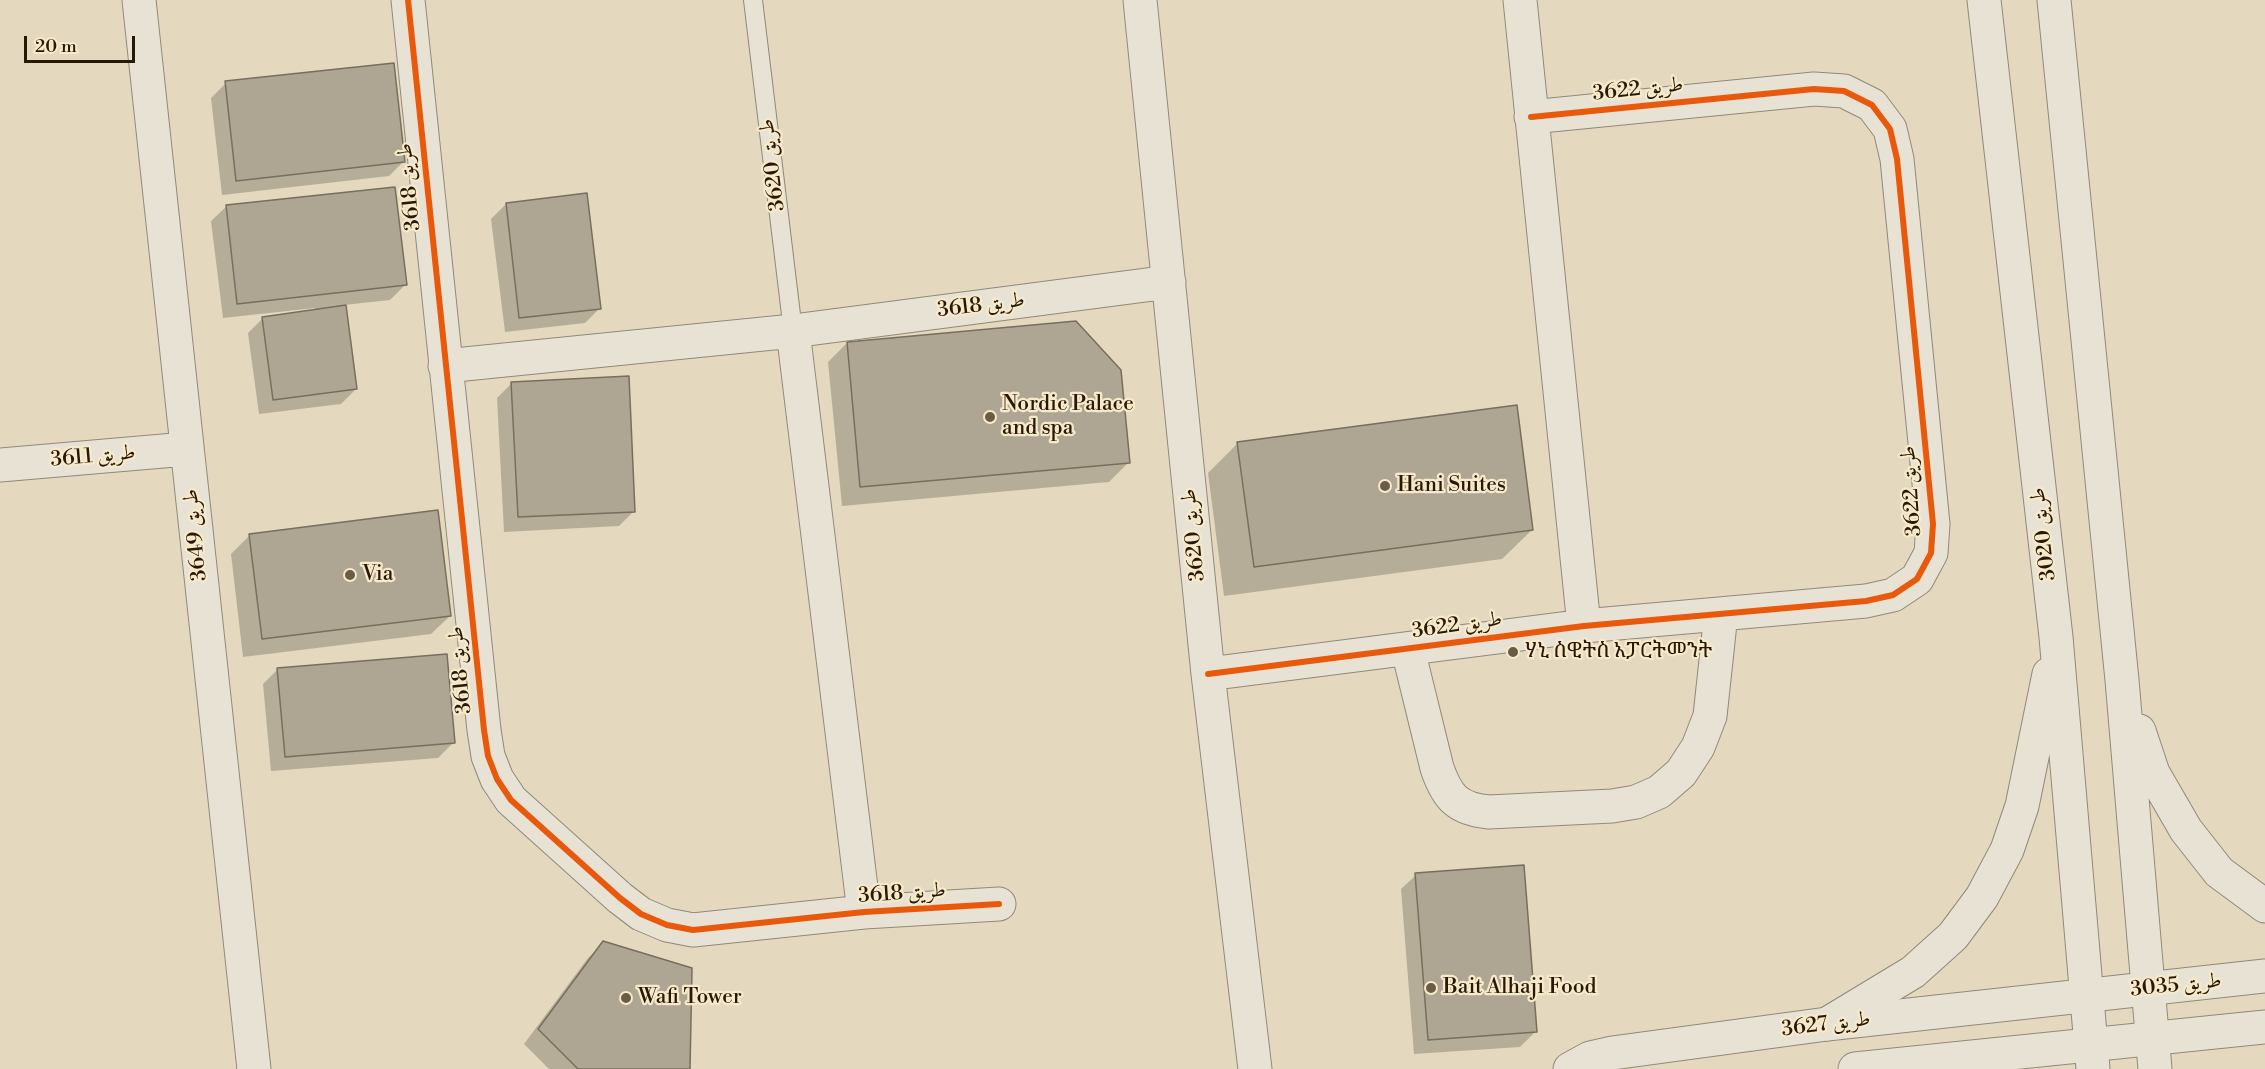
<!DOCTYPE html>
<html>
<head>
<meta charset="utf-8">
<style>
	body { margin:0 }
	#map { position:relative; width:2265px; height:1069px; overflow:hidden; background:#e4d9be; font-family:"Libre Bodoni",serif }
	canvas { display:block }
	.scale { position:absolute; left:24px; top:36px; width:111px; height:27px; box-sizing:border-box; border:3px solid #281805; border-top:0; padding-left:8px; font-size:18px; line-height:21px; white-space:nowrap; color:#281805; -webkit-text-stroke:4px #f7eacb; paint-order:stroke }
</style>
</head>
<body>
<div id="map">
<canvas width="2265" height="1069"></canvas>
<div class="scale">20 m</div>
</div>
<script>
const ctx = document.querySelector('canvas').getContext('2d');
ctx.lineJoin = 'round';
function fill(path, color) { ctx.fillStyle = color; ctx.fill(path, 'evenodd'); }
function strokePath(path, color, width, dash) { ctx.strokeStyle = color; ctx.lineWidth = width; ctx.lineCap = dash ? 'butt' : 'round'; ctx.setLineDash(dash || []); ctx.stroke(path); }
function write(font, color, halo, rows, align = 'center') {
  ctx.font = font + ' "Libre Bodoni",Amiri,"Noto Serif Ethiopic",serif'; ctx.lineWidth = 4.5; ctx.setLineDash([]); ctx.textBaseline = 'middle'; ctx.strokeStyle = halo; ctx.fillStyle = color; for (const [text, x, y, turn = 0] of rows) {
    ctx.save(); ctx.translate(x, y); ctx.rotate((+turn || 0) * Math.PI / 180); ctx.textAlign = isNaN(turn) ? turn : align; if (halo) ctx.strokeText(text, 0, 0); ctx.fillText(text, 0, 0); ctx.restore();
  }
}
const shadow = new Path2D(`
	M226 83 404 161 389 176 222 195 211 98Z
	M506 204 600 308 585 323 505 332 491 219Z
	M226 207 405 285 390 300 344 305 356 389 341 404 259 414 248 333 263 318 315 311V308L223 318 211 221Z
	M847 343 1128 463 1109 482 842 506 828 362Z
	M512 383 634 511 619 526 504 532 497 398Z
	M1238 443 1532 530 1502 559 1224 596 1208 473Z
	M250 535 450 616 431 634 243 657 231 554Z
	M278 669 453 743 438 758 271 771 263 684Z
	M1416 875 1535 1032 1520 1047 1414 1054 1401 889Z
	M603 943 688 1069H549L524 1044 588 958Z`);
const building = new Path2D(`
	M394 63 405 162 236 181 225 81Z
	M395 187 407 285 237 304 226 205Z
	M587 193 601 309 519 318 506 203Z
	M346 305 357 389 273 400 262 317Z
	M1076 321 1121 370 1130 463 860 487 847 342Z
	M629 376 635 512 518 517 511 382Z
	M1517 405 1533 530 1254 567 1237 442Z
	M438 510 451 616 262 639 249 534Z
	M447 654 455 743 285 757 277 668Z
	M1524 865 1537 1032 1428 1040 1415 873Z
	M603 941 692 968 690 1069H578L538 1029Z`);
const service = new Path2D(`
	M753 0 793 331`);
const minor = new Path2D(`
	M139 0 254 1069
	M408 0 484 730 488 756 497 779 511 800 620 898 641 914 667 925 693 930 864 912 999 904
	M1140 0 1208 674 1255 1069
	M1520 0 1584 626
	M793 331 864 912
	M445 366 793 331 1169 282
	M0 465 186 449
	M1408 650 1437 768C1447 797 1457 809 1489 812L1612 806 1636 802 1659 792 1681 773 1698 747 1710 716 1721 614
	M1208 674 1584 626 1866 601 1893 595 1917 579 1931 553 1933 524 1897 159 1890 129 1872 105 1844 91 1814 89 1531 117
	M1570 1069 1590 1058 1612 1053 1827 1024 2265 976
	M1855 1069 2265 1027`);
const tertiary = new Path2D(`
	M1984 0 2056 637 2093 1069
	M2054 0 2122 680 2155 1069
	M2139 731 2153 773 2186 830 2219 872 2265 906
	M1827 1024 1913 972 1953 936 1982 897 2007 850 2022 806 2049 674`);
const cycleway = new Path2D(`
	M408 0 484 730 488 756 497 779 511 800 620 898 641 914 667 925 693 930 864 912 999 904
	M1208 674 1584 626 1866 601 1893 595 1917 579 1931 553 1933 524 1897 159 1890 129 1872 105 1844 91 1814 89 1531 117`);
const markers = [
	[990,417,6,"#6a5c46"],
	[1385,486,6,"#6a5c46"],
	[350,575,6,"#6a5c46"],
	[1513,652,6,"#6a5c46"],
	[1431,988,6,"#6a5c46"],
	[626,998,6,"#6a5c46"]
];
const streetNames = [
	["طريق 3622",1638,90,-6],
	["طريق 3620",773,165,-97],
	["طريق 3618",410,187,-96],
	["طريق 3618",981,306,-7],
	["طريق 3611",93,457,-5],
	["طريق 3622",1912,491,-94],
	["طريق 3020",2044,534,-97],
	["طريق 3649",196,535,-96],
	["طريق 3620",1194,535,-96],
	["طريق 3622",1457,626,-8],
	["طريق 3618",461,670,-96],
	["طريق 3618",902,894,-4],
	["طريق 3035",2176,986,-6],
	["طريق 3627",1826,1025,-7]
];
const poiNames = [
	["Nordic Palace",1002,405],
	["and spa",1002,429],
	["Hani Suites",1397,486],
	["Via",362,575],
	["ሃኒ ስዊትስ አፓርትመንት",1525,652],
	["Bait Alhaji Food",1443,988],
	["Wafi Tower",638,998]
];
fill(shadow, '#0003');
fill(building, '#aea592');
strokePath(building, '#776e5e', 1.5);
strokePath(service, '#918978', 20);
strokePath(minor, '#918978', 35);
strokePath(tertiary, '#918978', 35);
strokePath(service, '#e8e2d5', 18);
strokePath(minor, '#e8e2d5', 33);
strokePath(tertiary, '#e8e2d5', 33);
strokePath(cycleway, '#e8590c', 6);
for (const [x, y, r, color] of markers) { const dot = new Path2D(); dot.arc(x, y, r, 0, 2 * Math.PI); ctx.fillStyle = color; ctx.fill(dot); strokePath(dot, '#f7eacb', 2); }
write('21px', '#281805', '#f7eacb', streetNames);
write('21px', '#281805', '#f7eacb', poiNames, 'left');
</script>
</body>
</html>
